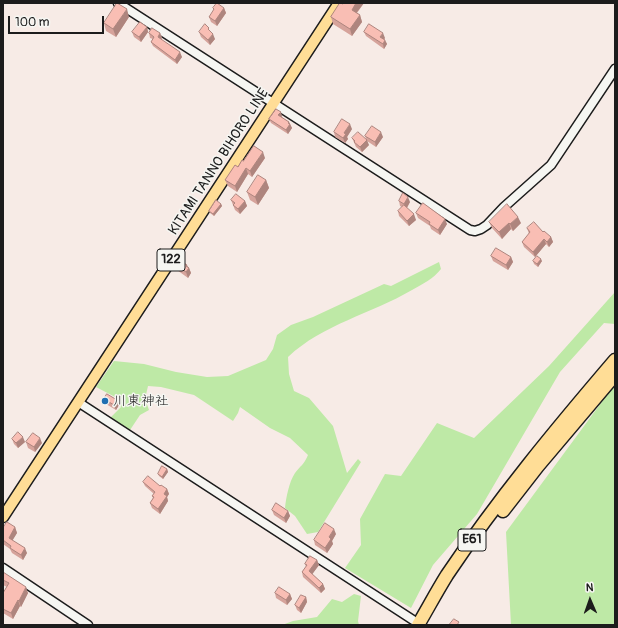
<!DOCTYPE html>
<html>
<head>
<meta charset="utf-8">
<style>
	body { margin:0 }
	#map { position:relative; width:618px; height:628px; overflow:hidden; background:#f7ebe6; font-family:Pangolin,sans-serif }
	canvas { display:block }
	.frame { position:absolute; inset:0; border:4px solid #1c1c1c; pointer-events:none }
	.north { position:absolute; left:570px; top:580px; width:40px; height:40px; -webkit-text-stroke:3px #f6f6f2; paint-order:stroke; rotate:358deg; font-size:11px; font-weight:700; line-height:16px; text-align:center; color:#1c1c1c }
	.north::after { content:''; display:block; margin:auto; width:14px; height:18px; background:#1c1c1c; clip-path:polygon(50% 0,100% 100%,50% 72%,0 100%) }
	.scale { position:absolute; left:8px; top:16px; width:96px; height:18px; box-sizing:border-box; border:2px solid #1c1c1c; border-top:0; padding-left:5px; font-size:12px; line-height:14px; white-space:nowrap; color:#1c1c1c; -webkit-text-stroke:3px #f6f6f2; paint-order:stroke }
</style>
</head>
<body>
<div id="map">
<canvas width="618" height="628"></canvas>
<div class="frame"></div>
<div class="north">N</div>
<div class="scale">100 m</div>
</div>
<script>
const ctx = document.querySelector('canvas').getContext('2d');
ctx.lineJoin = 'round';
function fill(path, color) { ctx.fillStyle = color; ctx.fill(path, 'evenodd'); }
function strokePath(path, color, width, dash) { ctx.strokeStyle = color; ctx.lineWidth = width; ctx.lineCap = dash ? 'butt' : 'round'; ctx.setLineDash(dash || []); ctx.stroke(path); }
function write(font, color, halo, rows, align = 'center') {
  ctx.font = font + ' Pangolin,"Klee One",sans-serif'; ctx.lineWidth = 3; ctx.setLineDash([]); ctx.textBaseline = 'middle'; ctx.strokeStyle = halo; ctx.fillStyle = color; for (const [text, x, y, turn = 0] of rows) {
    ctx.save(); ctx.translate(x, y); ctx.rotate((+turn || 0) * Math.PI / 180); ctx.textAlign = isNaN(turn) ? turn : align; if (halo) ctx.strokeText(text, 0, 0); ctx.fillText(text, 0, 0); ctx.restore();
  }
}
const green = new Path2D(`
	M439 262 441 269C433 279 423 284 412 290 371 314 323 324 288 357L289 374 294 391 309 398 333 426 347 473 358 459 361 462 318 532 307 534 295 516 285 508C286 498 289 482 295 473 300 466 304 465 308 455L290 438 270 428 240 407 238 413 233 421 194 395 161 387 148 386 145 399 149 410 140 415 130 430 109 419 121 407 117 398 96 387 114 361 144 364 176 372 207 377 228 376 266 360 273 349 277 335 291 325 313 317 384 284 391 286Z
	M615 292V324L604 323 560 372 477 514 433 565 411 608 345 568 361 545 360 519 385 474 401 476 437 423 474 438 549 366Z
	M615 384V625H511L506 532Z
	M354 594 361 596 358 621 359 625H282L293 621 317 617 332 599 342 602Z`);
const minor = new Path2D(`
	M118 3C235 79 352 155 470 230L475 231 481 229 487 225 504 207 551 165 615 69
	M78 402 413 620
	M3 568 88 625`);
const major = new Path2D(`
	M3 517 339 3`);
const highway = new Path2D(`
	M503 511 538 466 615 375
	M418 625C428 608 437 591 447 575 498 499 556 429 615 360`);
const wall = new Path2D(`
	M343 3H364L357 13 360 15 362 22 352 36 333 24 331 17Z
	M213 8H224L226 13 217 26 211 22 209 17 214 10Z
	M129 17 116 37 106 31 104 23Z
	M147 27 148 32 141 42 134 37 132 32Z
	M199 32 215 39 210 45 201 37Z
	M364 32 385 38 384 39 387 44 384 49 366 36Z
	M149 33H160L162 38 161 39 182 57 177 64 153 46 151 42 153 39 150 38Z
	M282 116V117L289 122 292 128 288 134 271 123 269 119Z
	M352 129 347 137 348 139 345 143 335 137 334 132Z
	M365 136 383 137 376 147 367 141Z
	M352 138 369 145 362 152 356 147Z
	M265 158 252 177 248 174 237 192 228 186 225 180 243 161Z
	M266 180 269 188 258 205 250 200 247 192Z
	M231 200 245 201 247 206 240 214 235 210Z
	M399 201 410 202 407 208 416 220 409 226 399 216 398 211 402 207 400 206Z
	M221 204 222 206 214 216 210 213 209 211Z
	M416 213 447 224 440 235 431 229 430 226 418 218Z
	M489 222 521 223 513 231 511 229 502 239 492 228Z
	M527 228 543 232 551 237 553 242 549 247 546 244 535 257 524 247 522 242 529 234Z
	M491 256 511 257 513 262 508 270 493 261Z
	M533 261H542L538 267 534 264Z
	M175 265 188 267 189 268 191 273 188 278 177 270Z
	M104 399 117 400 119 405 116 410 106 404Z
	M12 439 25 442 18 448 14 444Z
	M26 442 42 443 35 452 28 448Z
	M167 469 168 472 163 479 159 476 158 474Z
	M143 482 167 489 169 494 167 497 168 501 160 514 152 508 150 503 153 498 152 496 154 494 145 486Z
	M272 510 288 511 290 516 286 523 274 515Z
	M15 527 17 533 12 540 27 553 23 560 12 553 10 549 3 544V528Z
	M336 534 332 541 333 544 327 553 315 545 314 540Z
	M317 560 319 565 312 574 323 584 325 589 321 593 303 577 302 572 306 567 305 564Z
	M3 572 28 593 21 607 20 606 13 619 3 613V593L7 587 3 585Z
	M275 593 290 594 292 599 287 605 276 598Z
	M306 597 307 602 301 613 297 610 295 605Z`);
const shadedWall = new Path2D(`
	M356 3H364L354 16 352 10Z
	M224 8 226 13 217 26 215 21Z
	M127 9 129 17 116 37 113 29Z
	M360 15 362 22 352 36 350 29Z
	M147 27 148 32 141 42 139 37Z
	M160 33 162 38 160 41 158 37Z
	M383 33 385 38 382 42 380 37Z
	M213 34 215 39 210 45 208 40Z
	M385 40 387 44 384 49 383 44Z
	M180 52 182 57 177 64 175 60Z
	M281 112 282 116 280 119 278 115Z
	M289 122 292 128 288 134 286 130Z
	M350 124 352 129 347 137 348 139 345 143 343 138 344 133Z
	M381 132 383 137 376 147 375 142Z
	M367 140 369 145 362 152 360 147Z
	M263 152 265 158 252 177 250 171Z
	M246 168 248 174 237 192 235 186Z
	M266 180 269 188 258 205 255 197Z
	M408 197 410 202 406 209 404 204Z
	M245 201 247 206 240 214 238 209Z
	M221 204 222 206 214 216 213 214Z
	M414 214 416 220 409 226 407 221Z
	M518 217 521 223 513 231 510 224Z
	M445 219 447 224 440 235 438 230Z
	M509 223 511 229 502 239 499 232Z
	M551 237 553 242 549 247 547 242Z
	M544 239 546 244 535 257 533 252Z
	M511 257 513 262 508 270 506 265Z
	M541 259 542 261 538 267 537 264Z
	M187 265 189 269V268L191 273 188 278 186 272V266Z
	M117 400 119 405 116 410 114 405Z
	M23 437 25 442 18 448 16 443Z
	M40 438 42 443 35 452 34 447Z
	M167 469 168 472 163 479 162 477Z
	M167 489 169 494 167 497 168 501 160 514 158 509 164 494Z
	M288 511 290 516 286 523 284 518Z
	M15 527 17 533 11 543 9 538Z
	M334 529 336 534 332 541 333 544 327 553 325 548 329 537Z
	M25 548 27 553 23 560 21 555Z
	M317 560 319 565 311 576 309 571Z
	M323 584 325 589 321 593 319 588Z
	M26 587 28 593 21 607 19 601Z
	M290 594 292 599 287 605 286 600Z
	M306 597 307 602 301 613 299 608Z
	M18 600 20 606 13 619 11 613Z`);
const building = new Path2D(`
	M117 3 127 9 113 29 104 23Z
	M217 3 224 8 215 21 209 17 214 9 213 8Z
	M340 3 343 4V3H356L352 10 360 15 350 29 331 17Z
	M140 22 147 27 139 37 132 32Z
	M205 24 209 28 208 29 213 34 208 40 199 32Z
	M369 24 383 33 380 37 385 40 383 44 364 32Z
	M152 28 160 33 158 37 180 52 175 60 151 42 154 37 149 33Z
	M276 109 281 112 278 115 289 122 288 123 290 124 286 130 269 119Z
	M342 119 350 124 344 133 346 134 343 138 334 132Z
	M372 126 381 132 375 142 365 136Z
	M358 132 367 140 360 147 354 142 355 141 352 138Z
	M254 146 263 152 250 171 246 168 235 186 225 180 235 165 238 167 242 160 243 161Z
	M258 175 266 180 255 197 247 192Z
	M403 193 408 197 404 204 399 201Z
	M236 194 245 201 238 209 233 205 235 203 231 200Z
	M216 200 221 204 213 214 209 211Z
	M423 203 445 219 438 230 429 224 430 222 416 213Z
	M507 204 518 217 510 224 509 223 499 232 489 222Z
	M404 205 414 214 407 221 398 211Z
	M534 222 543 232 544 231 551 237 547 242 544 239 533 252 522 242 530 232 527 228Z
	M496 248 511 257 506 265 491 256Z
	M537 256 541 259 537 264 533 261Z
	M179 260 187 265 186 266 189 268 186 272 175 265Z
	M107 394 117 400 114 405 104 399Z
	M18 432 23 437 16 443 12 439Z
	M33 433 40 438 34 447 26 442Z
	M162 466 167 469 162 477 158 474Z
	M148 476 160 486 161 485 167 489 164 494 167 496 158 509 150 503 154 497 152 496 155 492 143 482Z
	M276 503 288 511 284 518 272 510Z
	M7 522 15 527 9 538 25 548 21 555 10 548 11 546 3 540V528Z
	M325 523 334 529 329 537 331 539 325 548 314 540Z
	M310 556 317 560 309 571 323 584 319 588 302 572 307 565 305 564Z
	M3 572 26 587 19 601 18 600 11 613 3 609V593L9 583 3 580Z
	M279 587 290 594 286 600 275 593Z
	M301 595 306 597 299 608 295 605Z
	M454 619 459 622 457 625H452L450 624Z`);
const markers = [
	[105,401,4,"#1f6fb2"]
];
const shields = [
	[171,260,28],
	[472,540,28]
];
const shieldNames = [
	["122",171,260],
	["E61",472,540]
];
const streetNames = [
	["KITAMI TANNO BIHORO LINE",219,162,-57]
];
const poiNames = [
	["川東神社",113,401]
];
fill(green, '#bee9a6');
strokePath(minor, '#1c1c1c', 11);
strokePath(major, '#1c1c1c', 13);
strokePath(highway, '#1c1c1c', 15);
strokePath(minor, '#f6f6f2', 8);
strokePath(major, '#ffdd96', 10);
strokePath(highway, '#ffdd96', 12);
fill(wall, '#d6a39b');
fill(shadedWall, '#ae857e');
fill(building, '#f9beb4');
strokePath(building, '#ae857e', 1);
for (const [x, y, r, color] of markers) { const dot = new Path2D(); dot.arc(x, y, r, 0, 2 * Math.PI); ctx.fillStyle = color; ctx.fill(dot); strokePath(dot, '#f6f6f2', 1.5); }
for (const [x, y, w] of shields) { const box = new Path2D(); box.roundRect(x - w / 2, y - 11, w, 22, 3); ctx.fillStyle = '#f6f6f2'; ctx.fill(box); strokePath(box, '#1c1c1c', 1); }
write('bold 13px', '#1c1c1c', null, shieldNames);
write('14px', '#1c1c1c', '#f6f6f2', streetNames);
write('14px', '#1c1c1c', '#f6f6f2', poiNames, 'left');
</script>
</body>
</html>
